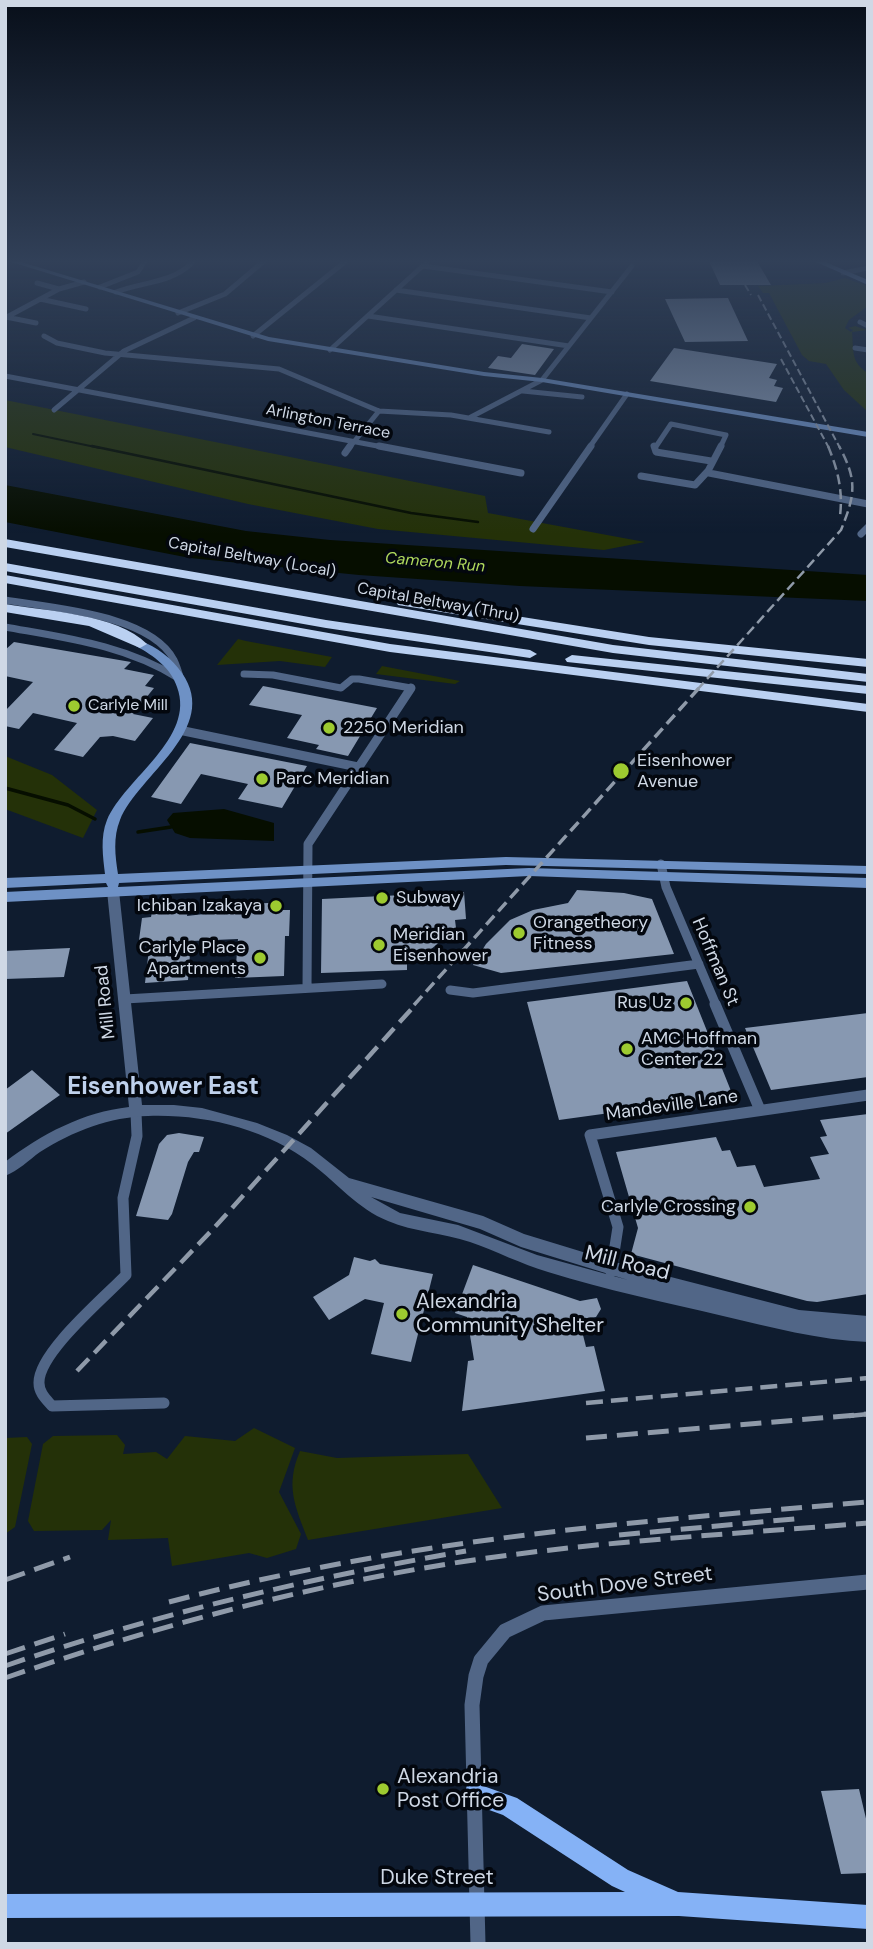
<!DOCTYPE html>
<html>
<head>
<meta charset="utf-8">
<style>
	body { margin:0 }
	#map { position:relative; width:873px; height:1949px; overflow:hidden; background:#0f1c2f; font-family:"DM Sans",sans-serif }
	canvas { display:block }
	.frame { position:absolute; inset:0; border:7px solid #cfd8e5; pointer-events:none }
</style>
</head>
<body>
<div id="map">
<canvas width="873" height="1949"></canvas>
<div class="frame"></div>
</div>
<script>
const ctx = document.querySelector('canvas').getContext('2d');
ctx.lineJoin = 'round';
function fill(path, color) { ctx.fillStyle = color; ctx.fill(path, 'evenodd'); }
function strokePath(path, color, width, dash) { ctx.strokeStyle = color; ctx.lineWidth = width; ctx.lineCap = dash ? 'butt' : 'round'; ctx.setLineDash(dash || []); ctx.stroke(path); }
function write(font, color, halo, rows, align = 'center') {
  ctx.font = font + ' "DM Sans",sans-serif'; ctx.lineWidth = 7; ctx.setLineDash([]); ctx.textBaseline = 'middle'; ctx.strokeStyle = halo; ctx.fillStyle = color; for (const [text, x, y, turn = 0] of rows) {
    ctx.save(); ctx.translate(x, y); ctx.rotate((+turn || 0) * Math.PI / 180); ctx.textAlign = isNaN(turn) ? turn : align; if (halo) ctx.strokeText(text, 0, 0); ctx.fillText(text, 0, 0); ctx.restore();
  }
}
const green = new Path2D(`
	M845 278 868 286V306L849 320 845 328 851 332 853 330 848 328 855 326 867 330 852 332C854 350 850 362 868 373V412L844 390 826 364 809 361 802 355 769 293H763L758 286 825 283Z
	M5 400 485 496 488 513 645 542 604 550 378 529 248 504 5 447Z
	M238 639 246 641 332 657 325 667 280 661 217 665Z
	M382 666 460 681 455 684 376 674Z
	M5 756 52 775 97 810 83 838 5 809Z
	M254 1428 295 1448 279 1492 301 1534 296 1549 267 1558 249 1553 172 1566 168 1538 108 1540 111 1520 102 1530 34 1531 28 1521 43 1444 53 1436 117 1435 125 1445 123 1454 156 1452 167 1459 185 1436 235 1441Z
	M27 1437 32 1444 15 1527 5 1534V1438Z
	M300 1451 337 1458 468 1454 502 1508 308 1540C295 1506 285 1486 300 1451Z`);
const water = new Path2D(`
	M5 485 246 531 330 540 868 575V601L520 586 359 575 190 558 5 522Z
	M224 809 274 823V841L190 838 175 833 167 820 173 813Z`);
const streamFar2 = new Path2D(`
	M33 434 100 448`);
const streamFar1 = new Path2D(`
	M92 446 411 513 478 522`);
const stream = new Path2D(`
	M5 788 68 805 95 819
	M138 832 171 827`);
const building = new Path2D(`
	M709 261H757L771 285H720Z
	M728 298 748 341 685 342 665 299Z
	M522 344 554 349 535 375 488 368 498 356 511 358Z
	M674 348 777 364 769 378 777 380 774 386 783 388 776 402 650 381Z
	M14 642 131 662 124 669 154 675 145 686 154 688 133 714 153 718 135 741 113 736 100 737 83 757 54 750 77 723 33 713 19 729 5 726V711L33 682 5 676V650Z
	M263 686 377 708 348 756 316 749 319 745 287 738 302 715 249 705Z
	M190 743 307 766 282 808 238 799 248 784 201 774 181 804 151 797Z
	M577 890 624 893 652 899 674 954 501 973 473 965 486 944 510 920 533 910 568 903Z
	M464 892 466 919 455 920 456 928 416 962 407 963V970L321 973 322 899Z
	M283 902V910H290L289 936H285L284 976 235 978 238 939 191 941 188 980 145 983 150 940H139L142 918 151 917 152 912 188 910 187 916 221 912V906Z
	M70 948 64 977 5 979V951Z
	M687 981 733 1096 559 1120 527 1002Z
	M868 1013V1077L771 1090 745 1028Z
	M32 1070 60 1095 5 1134V1090Z
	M868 1114V1294L817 1302 807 1301 631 1254 638 1228 616 1152 716 1137 722 1151 730 1150 737 1167 755 1165 764 1187 820 1179 810 1157 829 1154 820 1137 827 1136 820 1120Z
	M179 1133 204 1137 199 1152H194L188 1162 172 1214 168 1220 136 1216 159 1144 167 1135Z
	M354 1257 370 1261 375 1259 380 1264 433 1274 411 1362 371 1354 384 1303 365 1299 329 1320 313 1297 349 1275Z
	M473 1265 580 1301 597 1298 601 1309 596 1317 579 1319 586 1347 594 1346 605 1391 462 1411 468 1361 474 1360 467 1317 455 1313Z
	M859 1789 868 1827V1873L841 1874 821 1791Z`);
const minorFar4 = new Path2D(`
	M423 266 612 292
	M843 273 868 268
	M37 283 59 289
	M100 287 138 272 145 261
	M396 290 591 318
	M116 292C142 282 172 283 192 263
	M40 299 86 309
	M178 313 225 294 264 261
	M368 316 569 346
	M6 317 36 323
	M5 318 59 289 84 282
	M860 322 868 326
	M44 336 57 343 105 353 279 369 379 411 451 415 549 432
	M253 336 346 261
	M855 348 868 350
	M330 350 426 263
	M5 376 388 448
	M523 391 582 397
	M54 410 124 351 194 318
	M469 418 542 380 632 266
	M349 448 379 411
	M589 448 627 394
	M655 448 671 424 726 435 720 448`);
const minorFar3 = new Path2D(`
	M379 446 521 473
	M654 446 656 452 711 461
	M345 453 350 446
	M709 473 868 504
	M641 476 695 485 708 471 721 446
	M533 529 591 446
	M861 534 868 527
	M5 600C51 608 150 614 174 660 177 666 179 673 181 680
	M5 627C66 638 125 645 178 678
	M244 674 273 675 341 688 352 679H359L411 688 410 690`);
const minorFar2 = new Path2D(`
	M179 730 358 767
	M661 864 666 887 716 1005
	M307 988 308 844 411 688
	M450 990 473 993 699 964
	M125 999 382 984`);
const minorFar1 = new Path2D(`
	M715 1004 760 1110
	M136 1113 137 1136 123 1198 126 1275C105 1297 38 1353 39 1383 39 1393 46 1399 52 1406L164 1403
	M611 1272 618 1227 590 1135 868 1095`);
const minor = new Path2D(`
	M478 1944 472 1705 476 1676 481 1660 505 1631 543 1613 868 1582`);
const tertiary = new Path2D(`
	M113 887 119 891 142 1105H174L202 1108 257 1123 287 1135 311 1148 349 1178 483 1216 524 1234 632 1267 799 1310 868 1316V1342C818 1340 771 1327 723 1316 664 1302 606 1290 548 1272 521 1264 496 1251 470 1242 443 1233 414 1232 388 1221 358 1209 337 1183 312 1164 267 1129 205 1114 148 1116 110 1117 73 1131 40 1152 29 1160 18 1171 5 1176V1162C42 1134 83 1112 129 1107L107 891ZM371 1197 480 1229 521 1247 628 1280 537 1255 458 1225 400 1213Z`);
const secondary = new Path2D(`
	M8 261H18L269 337 484 372 542 378 868 432V437L542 382 484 376 268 341Z
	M140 641C157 646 172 659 182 673 221 729 138 775 120 820 113 837 115 856 118 874L506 857 868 866V874L506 865 119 883 118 887 529 868 868 878V888L529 876 5 902V892L108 887 106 883 5 888V878L105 874C103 857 100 837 107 820 125 778 196 738 177 687 171 668 154 656 136 646V642Z`);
const primary = new Path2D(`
	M814 261H823L868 280V285Z
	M475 1783 517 1798 628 1870 678 1892 868 1905V1929L679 1916 5 1918V1894L625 1892 612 1886 503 1815 467 1802 464 1794 467 1786Z`);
const motorway = new Path2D(`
	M5 539 613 645 868 674V682L613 653 5 547Z
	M5 563 326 620 530 650 537 654 530 658 326 628 5 571Z
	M5 575 390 644 868 704V712L390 652 5 583Z
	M402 598 649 637 868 659V667L649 645 398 605 396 602Z
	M5 604C45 611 118 614 147 644L140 648 89 626 5 612Z
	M572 655 868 686V694L567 662 565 659Z`);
const railFar4 = new Path2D(`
	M745 285 751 295
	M758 295 840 448
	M781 359 829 448`);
const railFar3 = new Path2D(`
	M828 446C838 470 843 491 840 516
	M697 690 841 530C855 495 858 481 839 446`);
const railFar2 = new Path2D(`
	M414 1005 699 688`);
const railFar1 = new Path2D(`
	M77 1371 214 1228 416 1004
	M586 1403 868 1378
	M849 1416 868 1414`);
const rail = new Path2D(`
	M586 1438 868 1414
	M619 1535 804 1518
	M5 1580 70 1557
	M169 1602C403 1540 628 1522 868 1502
	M5 1654 65 1634
	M5 1666C156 1614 309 1578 466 1551
	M5 1678C156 1626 309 1585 467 1561 600 1541 734 1534 868 1523`);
const markers = [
	[74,706,7,"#9dca30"],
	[329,728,7,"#9dca30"],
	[621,771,9,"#9dca30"],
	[262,779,7,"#9dca30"],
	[382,898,7,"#9dca30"],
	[276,906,7,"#9dca30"],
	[519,933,7,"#9dca30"],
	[379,945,7,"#9dca30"],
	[260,958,7,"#9dca30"],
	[686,1003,7,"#9dca30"],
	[627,1049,7,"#9dca30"],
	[750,1207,7,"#9dca30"],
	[402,1314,7,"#9dca30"],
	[383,1789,7,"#9dca30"]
];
const farStreetnames = [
	["Arlington Terrace",328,422,11],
	["Capital Beltway (Local)",252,558,10],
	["Capital Beltway (Thru)",438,603,10]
];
const farWaternames = [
	["Cameron Run",435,563,5]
];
const farPoinames = [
	["Carlyle Mill",88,706]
];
const poiNames = [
	["2250 Meridian",343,728],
	["Eisenhower",637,761],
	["Avenue",637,782],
	["Parc Meridian",276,779],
	["Subway",396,898],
	["Ichiban Izakaya",262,906,"right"],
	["Orangetheory",533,923],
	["Fitness",533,944],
	["Meridian",393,935],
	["Eisenhower",393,956],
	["Carlyle Place",246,948,"right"],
	["Apartments",246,969,"right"],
	["Rus Uz",672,1003,"right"],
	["AMC Hoffman",641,1039],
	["Center 22",641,1060],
	["Carlyle Crossing",736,1207,"right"]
];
const streetNames = [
	["Hoffman St",715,962,67],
	["Mill Road",106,1002,-96],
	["Mandeville Lane",672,1106,-8]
];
const nearStreetnames = [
	["Mill Road",627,1264,14],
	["South Dove Street",625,1585,-7],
	["Duke Street",437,1878]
];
const nearPoinames = [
	["Alexandria",416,1302],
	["Community Shelter",416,1326],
	["Alexandria",397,1777],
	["Post Office",397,1801]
];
const districtNames = [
	["Eisenhower East",163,1088]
];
fill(green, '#243108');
fill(water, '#060e00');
strokePath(streamFar2, '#060e00', 2);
strokePath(streamFar1, '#060e00', 2.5);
strokePath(stream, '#060e00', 3.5);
fill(building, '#8798b1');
strokePath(minorFar4, '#516687', 5);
strokePath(minorFar3, '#516687', 7);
strokePath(minorFar2, '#516687', 9);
strokePath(minorFar1, '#516687', 11);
strokePath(minor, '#516687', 15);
fill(tertiary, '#516687');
fill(secondary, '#6e91c5');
fill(primary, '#85b2f6');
fill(motorway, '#bad0f1');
strokePath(railFar4, '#8f9aa9', 2, [7, 3.5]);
strokePath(railFar3, '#8f9aa9', 2.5, [10, 5]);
strokePath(railFar2, '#8f9aa9', 3.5, [12, 6]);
strokePath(railFar1, '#8f9aa9', 4.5, [17, 8]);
strokePath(rail, '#8f9aa9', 5, [21, 10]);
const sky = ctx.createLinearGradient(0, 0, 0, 534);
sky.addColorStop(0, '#080f1a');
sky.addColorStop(0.49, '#314058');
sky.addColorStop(1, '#31405800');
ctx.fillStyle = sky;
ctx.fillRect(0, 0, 873, 534);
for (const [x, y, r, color] of markers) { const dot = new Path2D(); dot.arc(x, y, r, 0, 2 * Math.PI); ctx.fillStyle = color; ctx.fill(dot); strokePath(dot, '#03070e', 2.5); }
write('16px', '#cfd8e5', '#03070e', farStreetnames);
write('italic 16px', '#b0d95d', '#03070e', farWaternames);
write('16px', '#cfd8e5', '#03070e', farPoinames, 'left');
write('18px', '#cfd8e5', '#03070e', poiNames, 'left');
write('18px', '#cfd8e5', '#03070e', streetNames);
write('21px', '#cfd8e5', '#03070e', nearStreetnames);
write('21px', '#cfd8e5', '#03070e', nearPoinames, 'left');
write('bold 24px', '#bfd1ec', '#03070e', districtNames);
</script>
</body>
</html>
